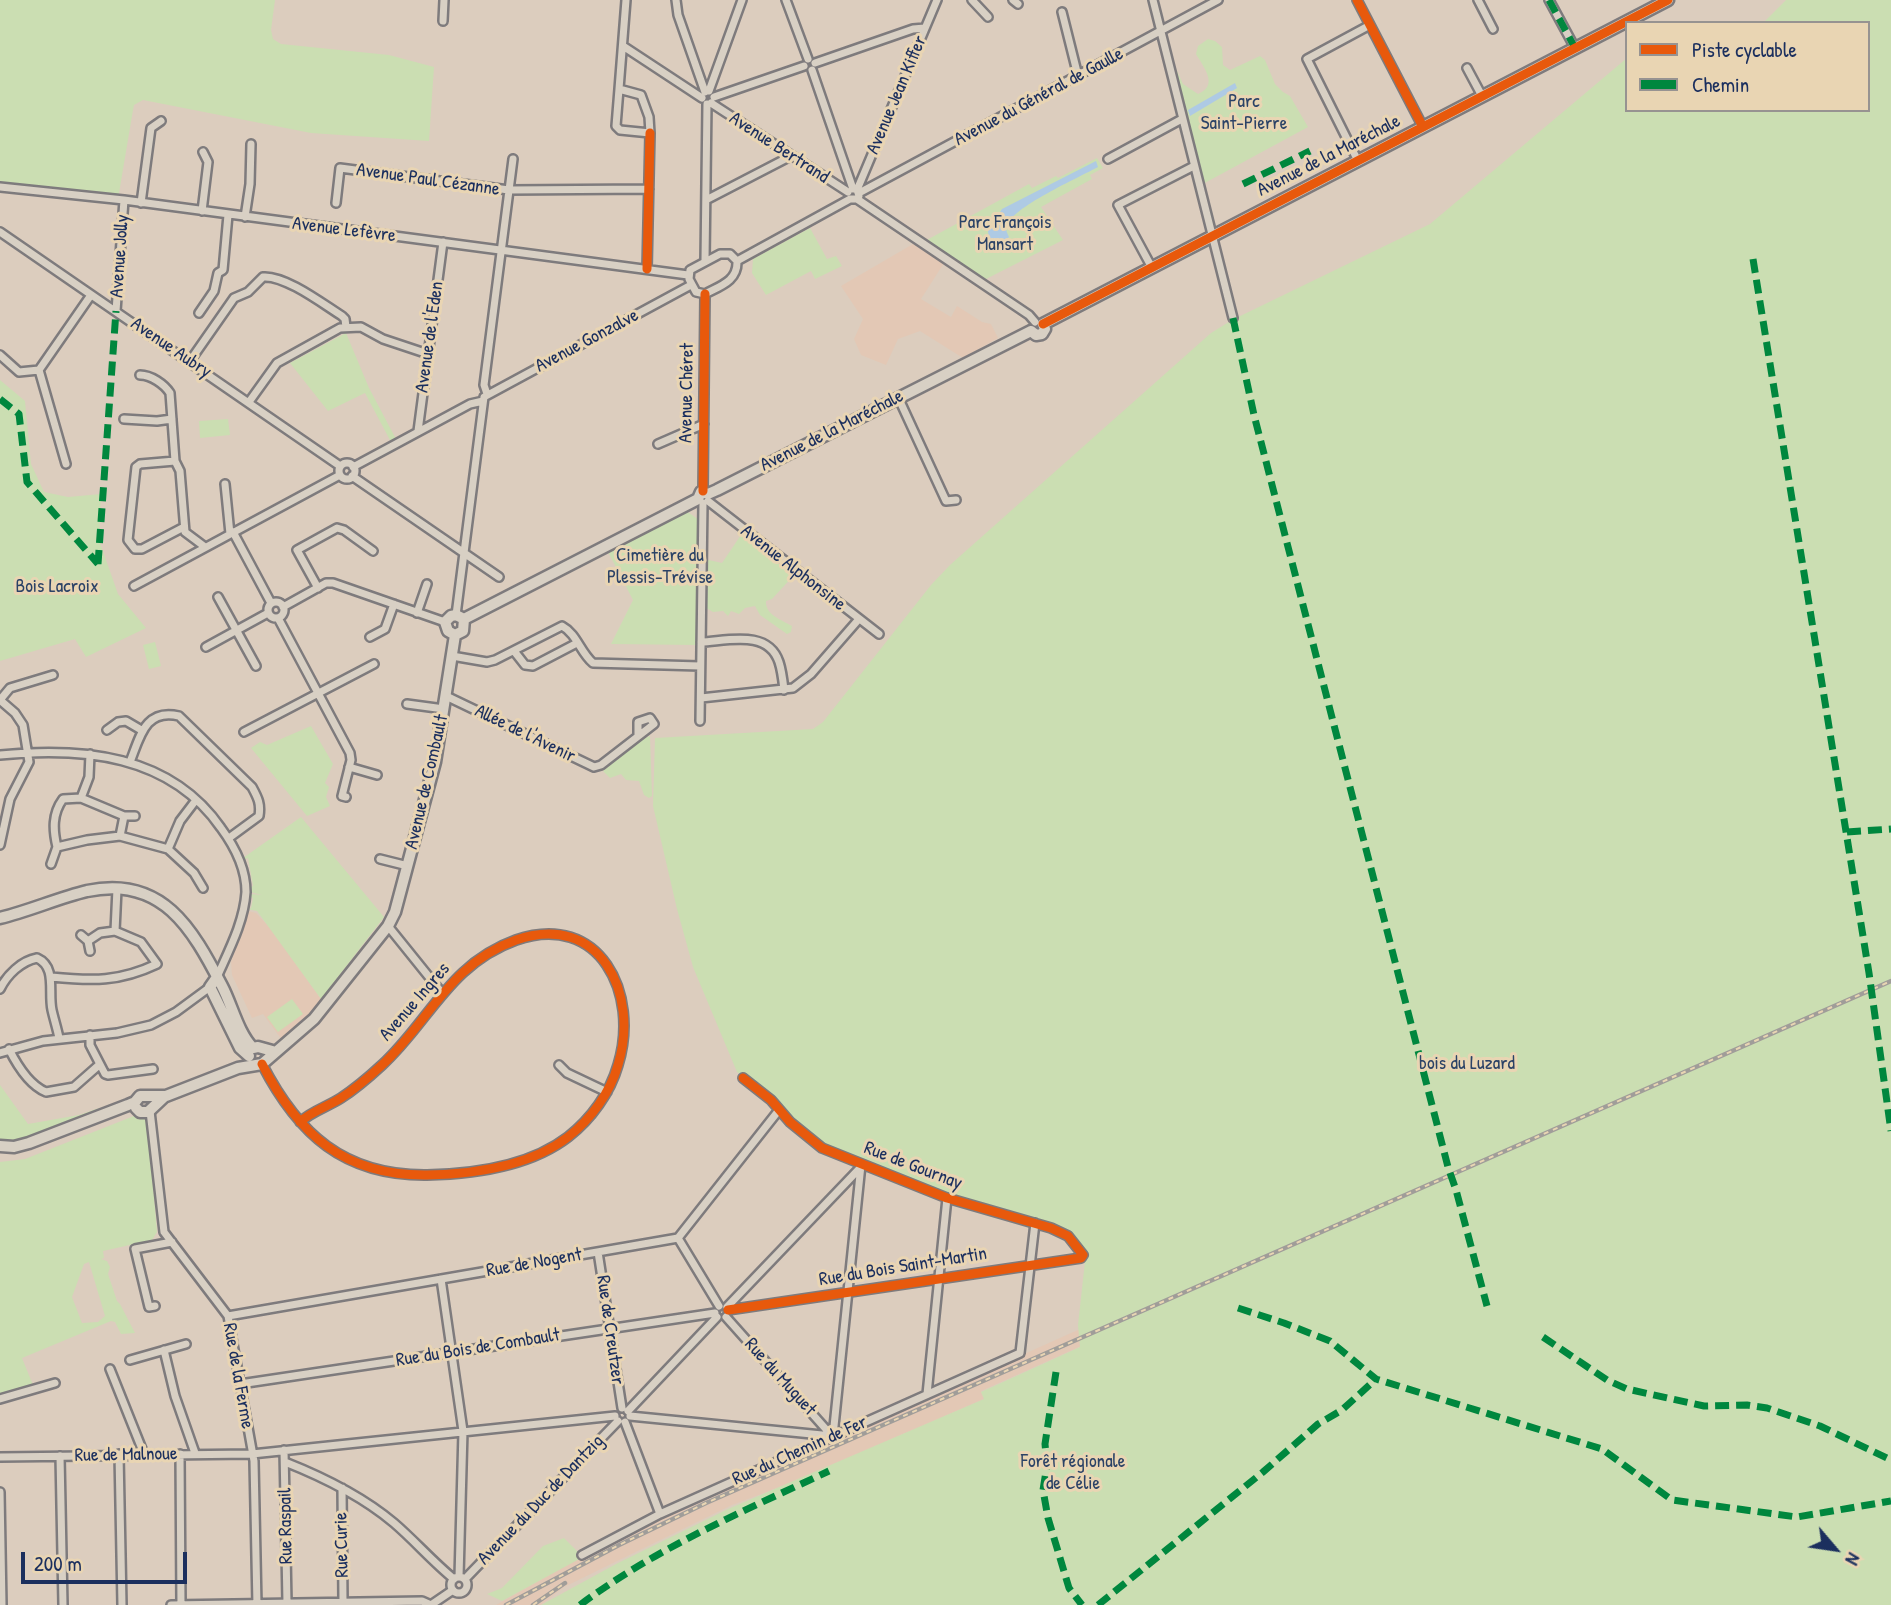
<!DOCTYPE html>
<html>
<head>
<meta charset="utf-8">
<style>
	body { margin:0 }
	#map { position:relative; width:1891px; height:1605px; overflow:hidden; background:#dccdbe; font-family:"Patrick Hand",sans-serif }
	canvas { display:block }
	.legend { position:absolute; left:1625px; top:21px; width:245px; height:91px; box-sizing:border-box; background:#e9d5b3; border:2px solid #979391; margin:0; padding:9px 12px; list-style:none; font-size:21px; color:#1b2f5e }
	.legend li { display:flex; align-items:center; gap:14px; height:35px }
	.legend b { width:35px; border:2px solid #979391 }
	.north { position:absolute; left:1800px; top:1514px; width:70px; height:70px; -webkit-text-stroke:5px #e9d5b3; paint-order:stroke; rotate:119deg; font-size:19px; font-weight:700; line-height:28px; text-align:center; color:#1b2f5e }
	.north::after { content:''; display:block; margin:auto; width:24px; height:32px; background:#1b2f5e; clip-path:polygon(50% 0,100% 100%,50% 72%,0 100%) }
	.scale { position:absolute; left:21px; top:1552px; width:166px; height:32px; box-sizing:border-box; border:4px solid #1b2f5e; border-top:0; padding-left:9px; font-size:21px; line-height:24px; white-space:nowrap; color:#1b2f5e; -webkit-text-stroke:5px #e9d5b3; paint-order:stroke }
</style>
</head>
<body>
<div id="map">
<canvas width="1891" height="1605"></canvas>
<ul class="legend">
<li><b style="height:9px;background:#e8590c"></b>Piste cyclable</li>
<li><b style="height:9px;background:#00873e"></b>Chemin</li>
</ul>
<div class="north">N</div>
<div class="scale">200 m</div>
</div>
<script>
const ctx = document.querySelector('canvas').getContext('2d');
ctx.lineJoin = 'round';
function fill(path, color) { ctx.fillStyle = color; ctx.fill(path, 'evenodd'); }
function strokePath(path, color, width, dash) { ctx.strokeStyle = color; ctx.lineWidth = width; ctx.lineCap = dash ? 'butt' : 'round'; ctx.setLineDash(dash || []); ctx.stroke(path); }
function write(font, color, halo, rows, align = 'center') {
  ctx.font = font + ' "Patrick Hand",sans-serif'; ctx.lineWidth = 6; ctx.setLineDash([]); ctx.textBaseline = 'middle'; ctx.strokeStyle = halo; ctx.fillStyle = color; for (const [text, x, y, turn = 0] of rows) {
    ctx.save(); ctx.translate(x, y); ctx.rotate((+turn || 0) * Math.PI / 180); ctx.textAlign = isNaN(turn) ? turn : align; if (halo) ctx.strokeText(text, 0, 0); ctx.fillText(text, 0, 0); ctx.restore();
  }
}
const built = new Path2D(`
	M913 244 944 263 921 299 951 317 957 306 982 322 991 324 998 338 963 358 920 331 898 339 886 365 861 355 854 339 863 319 841 286Z
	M248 911 256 913 272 930 321 999 307 1017 282 1040 263 1014 252 1018 232 975 231 962Z
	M1195 1295 981 1391 984 1399 793 1482 732 1505 564 1587 541 1605H496L572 1562 675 1511 1071 1333 1078 1330 1088 1332Z`);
const green = new Path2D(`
	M0 0H275L271 30 273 39 281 44 389 55 434 67 429 141 311 133 143 100 134 105 133 110 118 199 0 185Z
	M1786 0H1891V1605H541L616 1564 728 1509 984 1399 981 1392 1080 1347 1078 1325 1086 1252 1068 1234 1043 1222 931 1189 822 1145 789 1119 774 1100 737 1072 693 967 677 909 653 806 655 738 813 729 823 722 931 585 950 565 1211 333 1232 320 1430 224 1627 58V110H1868V23H1763Z
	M1208 39 1215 41 1222 47 1223 65 1230 70 1260 56 1265 60 1275 84 1283 92 1290 96 1308 127 1201 185 1172 60 1183 84 1198 94C1219 85 1204 68 1196 54L1198 46Z
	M1097 158 1103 168 1090 175 1092 179 1041 207 1063 240 984 280 925 241 1029 184 1032 188 1056 176 1058 178Z
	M810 228 827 259 836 256 842 266 815 279 811 271 766 295 752 273 753 259Z
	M346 333 369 388 396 439 391 442 365 393 328 411 290 363Z
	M0 380 25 401 31 464 44 492 68 497 101 494 99 540 118 594 146 628 86 657 75 639 0 661Z
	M228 419 230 435 200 438 199 421Z
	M685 510 699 520 696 645 611 644 633 600 607 550Z
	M743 532 796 573 772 599 766 601C765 615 782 620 792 626L791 632 787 634 760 615 755 606 745 608 739 614 731 611 728 616 723 611 713 612 703 606 704 559 722 563Z
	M155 642 161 666 149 669 143 645Z
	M311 726 333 764 325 783 329 787 326 797 330 806 307 816 251 748 260 742 267 745Z
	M650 736 652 796 649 798 644 795 639 781 626 780 621 774 610 778 603 771 644 738Z
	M301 817 384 917 321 999 257 911 247 909 251 908 253 898 249 897 250 894 262 895 250 892 249 887 253 886 248 858 243 860V858Z
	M292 999 303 1014 278 1032 267 1017Z
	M0 1085 28 1124 79 1115 96 1109 118 1104 14 1144 0 1143Z
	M134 1116 145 1119 148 1128 157 1232 152 1240 103 1251 104 1258 101 1259 107 1261 110 1267 108 1274 117 1301 120 1304 135 1333 121 1334 115 1322 111 1321 22 1358 33 1385 0 1394V1162L25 1159ZM89 1262 105 1316 98 1322 82 1323 72 1297 84 1264Z
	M564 1538 583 1557 502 1601 487 1594 502 1588 543 1546Z`);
const water = new Path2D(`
	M1235 83 1237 88 1190 116 1188 110Z
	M1096 161 1098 167C1080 177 1010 208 1006 227 1006 231 1007 233 1009 237L1002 244 997 245 989 239 988 231 1002 209Z`);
const street = new Path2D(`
	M676 0 678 15 705 92
	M786 0 808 59
	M972 0 988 17
	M1013 0 1018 4
	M1153 0 1233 318
	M1357 0 1423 127
	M1478 0 1493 29
	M1549 0 1575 48
	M1062 12 1078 76
	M443 21 444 0
	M623 46 702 98
	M815 63 913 29 925 28
	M1467 68 1482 96
	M812 70 853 189
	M619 89 626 0
	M709 91 742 0
	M714 97 804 66
	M711 103 848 192
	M1108 159 1182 119
	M1358 161 1307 59 1370 25
	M0 187 124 200 688 275
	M859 193 1218 0
	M857 199 1029 315 1035 322
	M706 200 791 156
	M141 203 151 128 161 121
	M336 203 340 168 509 190 649 189
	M202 211 208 162 203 152
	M245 217 250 184 251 144
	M0 232 340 466
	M720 254H730L737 261C738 281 720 286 705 294L696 292 689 279 690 270Z
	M705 260 707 104
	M737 261 850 199H857L859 196 857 190 937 0
	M1151 266 1118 205 1194 166
	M647 269 650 133 649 117 641 95 619 89 616 126 620 130 650 133
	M116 311 124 200
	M199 313 214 291 218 273 223 270 228 215
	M0 355 19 372 39 370 91 295
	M190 361 234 298 248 292 263 277C285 275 323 304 342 316L345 319 346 327
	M39 370 66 464
	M140 375C151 375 164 384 170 393L175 461 180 471 185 532 205 547
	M487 394 484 385 513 159
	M898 397 946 501 956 500
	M249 402 277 363 340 328 361 327 383 339 428 354
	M124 419 157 421 172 419
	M418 431 443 242
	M658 444 704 424
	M175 461 140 464 136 467 128 540 135 549H142L184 527
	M339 471a8 8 0 1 1 16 0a8 8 0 1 1-16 0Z
	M353 467 470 404 483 401
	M352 476 499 577
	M225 484 230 534
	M703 491 705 294
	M708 501 879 634
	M233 532 271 603
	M134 586 340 475
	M318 588 297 550 337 528 344 530 373 551
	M218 597 256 666
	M268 610a8 8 0 1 1 16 0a8 8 0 1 1-16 0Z
	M283 607 326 583H333L445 622
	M417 613 427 584
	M456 615 484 397 691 285
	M278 618 350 753 351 760 342 796 346 797
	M370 637 385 629 394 604
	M701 642C727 641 768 629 779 662 782 671 783 681 784 690
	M206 647 268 613
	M514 651 525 665 533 666 577 643
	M452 656 487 662 495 660 562 626C577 634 580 652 593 663L700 666
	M446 696 594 767 601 765 654 724 650 718 638 722V736
	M701 698 793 688 811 674 859 619
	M0 700 15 713 23 725 29 762 10 799 0 845
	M0 700 10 688 53 675
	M407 704 444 709
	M700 721 703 503
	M107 730 118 722 126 721 143 731
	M244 732 374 664
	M0 755C82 747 170 754 221 828 235 847 246 868 246 892 244 922 229 950 217 977
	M130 762C140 737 145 708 179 716L252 787C258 798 261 804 259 816L229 838
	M349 767 377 775
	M81 798 89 777 90 754
	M124 816H135
	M57 847C53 830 52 814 63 799L81 798 124 816 120 836
	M168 849 194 873 203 888
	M380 859 408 866
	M51 864 57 847 87 840 120 836 168 849 180 821 196 800
	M388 926 442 993
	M81 935 88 941 90 951
	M88 941 100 933 115 931
	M51 977C93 981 119 982 157 964L141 942 115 931 117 889
	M0 989C7 975 21 961 37 958 57 967 48 992 52 1010 54 1019 57 1028 59 1038
	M90 1035V1045L105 1074 108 1075 153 1069
	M9 1049C17 1065 29 1085 46 1092L74 1087 99 1065
	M0 1053 43 1041 117 1033 151 1025 176 1012 210 987
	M262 1064C298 1134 344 1176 427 1175 474 1174 529 1167 568 1137 591 1119 610 1093 618 1065 640 994 600 911 516 940 449 964 429 1022 382 1065 369 1077 355 1089 341 1098 327 1107 312 1111 300 1122
	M559 1065 567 1073 607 1092
	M150 1111 164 1232 228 1316 254 1461 257 1605
	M678 1238 719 1306
	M598 1252 622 1408
	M441 1279 463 1431 459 1577
	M155 1306 149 1307 135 1249 172 1242
	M727 1307 860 1168
	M728 1310 1081 1258 1083 1255 1068 1236 1051 1228 947 1198 822 1148 790 1122 771 1100 743 1078
	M228 1316 678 1238 779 1110
	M726 1317 832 1436
	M164 1350 175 1396 195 1453
	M130 1360 186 1344
	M110 1369 144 1454
	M240 1384 715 1313
	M927 1394 947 1198
	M0 1399 55 1383
	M628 1411 717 1317
	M630 1416 832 1436
	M625 1422 660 1514
	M833 1436 861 1165
	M284 1450 287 1603
	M119 1454 122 1605
	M180 1454 181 1605
	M60 1456 63 1605
	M0 1457 252 1454 615 1416
	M285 1462C323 1477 362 1496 394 1523 415 1541 433 1562 454 1579
	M342 1488 343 1602
	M0 1492 2 1605
	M582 1555 660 1514 1020 1353 1035 1223
	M451 1585a8 8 0 1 1 16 0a8 8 0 1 1-16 0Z
	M465 1579 618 1421
	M171 1605 422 1601 431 1605
	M431 1605 453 1590`);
const secondary = new Path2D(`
	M1043 324 1668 0
	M1031 331 1036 335 1042 334 1045 329 1043 324
	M698 499 701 492 708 494 717 490 1031 331
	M464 619 698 499
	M455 635 448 631 445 622 451 616 456 615 464 619
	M455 635 463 631 464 619
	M0 918C29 911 58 898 87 891 162 875 192 928 222 986 232 1005 238 1033 253 1048
	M217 977 210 987 240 1048 249 1056
	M253 1048 258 1047 276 1052
	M136 1108 140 1112H148L165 1096
	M0 1146 14 1147 29 1143 128 1105 135 1102 140 1096H166L238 1068 262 1064 314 1019 388 926 395 912 435 762 455 635`);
const rail = new Path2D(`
	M506 1605 619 1545 706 1503 1891 981
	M533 1605 565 1583`);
const quiet = new Path2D(`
	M1549 0 1575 48
	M1243 184 1310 151
	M1753 259 1869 973 1891 1131
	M1233 318 1254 415 1448 1167 1456 1190 1487 1306
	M0 399 19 414 27 482 98 564
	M98 564 116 311
	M1847 832 1891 829
	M1238 1308 1284 1323 1330 1341 1376 1379 1602 1449 1672 1500 1797 1517 1891 1501
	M1543 1337 1607 1380 1627 1389 1704 1406 1747 1405 1767 1408 1820 1426 1891 1460
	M1056 1372 1045 1444 1047 1465 1043 1490 1048 1518 1069 1588 1082 1605
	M580 1605C656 1548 744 1511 829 1471
	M1098 1605 1263 1472 1318 1424 1342 1410 1376 1379`);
const cycleway = new Path2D(`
	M1357 0 1423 127
	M647 269 650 133
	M1043 324 1668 0
	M703 491 705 294
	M262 1064C298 1134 344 1176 427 1175 474 1174 529 1167 568 1137 591 1119 610 1093 618 1065 640 994 600 911 516 940 449 964 429 1022 382 1065 369 1077 355 1089 341 1098 327 1107 312 1111 300 1122
	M728 1310 1081 1258 1083 1255 1068 1236 1051 1228 947 1198 822 1148 790 1122 771 1100 743 1078`);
const streetNames = [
	["Avenue Jean Kiffer",897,95,-67],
	["Avenue du Général de Gaulle",1039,97,-28],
	["Avenue Bertrand",779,148,33],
	["Avenue de la Maréchale",1329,156,-27],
	["Avenue Paul Cézanne",428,180,8],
	["Avenue Lefèvre",344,230,7],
	["Avenue Jolly",120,256,-86],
	["Avenue de l'Eden",430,337,-82],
	["Avenue Gonzalve",587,341,-28],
	["Avenue Aubry",171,348,34],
	["Avenue Chéret",687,393,-89],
	["Avenue de la Maréchale",832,431,-27],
	["Avenue Alphonsine",793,568,38],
	["Allée de l'Avenir",525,734,26],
	["Avenue de Combault",427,782,-77],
	["Avenue Ingres",415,1002,-49],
	["Rue de Gournay",913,1166,21],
	["Rue de Nogent",534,1263,-10],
	["Rue du Bois Saint-Martin",903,1267,-9],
	["Rue de Creutzer",610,1330,82],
	["Rue du Bois de Combault",478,1348,-9],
	["Rue de la Ferme",238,1376,80],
	["Rue du Muguet",780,1377,48],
	["Rue du Chemin de Fer",800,1451,-24],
	["Rue de Malnoue",126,1455,-1],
	["Avenue du Duc de Dantzig",541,1500,-46],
	["Rue Raspail",286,1526,-91],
	["Rue Curie",342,1545,-91]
];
const parkNames = [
	["Parc",1244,102],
	["Saint-Pierre",1244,124],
	["Parc François",1005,223],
	["Mansart",1005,245],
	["Cimetière du",660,556],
	["Plessis-Trévise",660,578],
	["Bois Lacroix",57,587],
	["bois du Luzard",1467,1064],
	["Forêt régionale",1073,1462],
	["de Célie",1073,1484]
];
fill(built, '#e3c8b5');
fill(green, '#cbdeb2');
fill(water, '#aecae4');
strokePath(street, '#7e7b7d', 12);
strokePath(secondary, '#7e7b7d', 15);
strokePath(street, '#d8d0c4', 7);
strokePath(secondary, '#d8d0c4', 10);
strokePath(rail, '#a09d99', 4.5);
strokePath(rail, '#e9d5b3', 2, [5]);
strokePath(quiet, '#00873e', 7, [14, 7]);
strokePath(cycleway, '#e8590c', 9);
write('19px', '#1b2f5e', '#e9d5b3', streetNames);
write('19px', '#2b4266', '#e9d5b3', parkNames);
</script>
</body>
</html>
